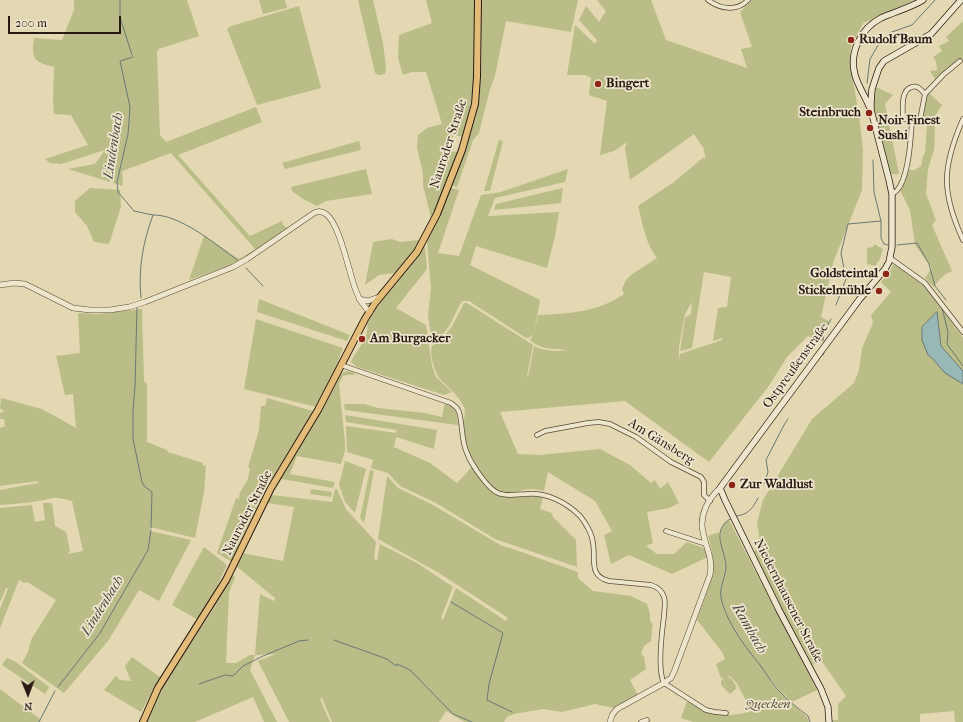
<!DOCTYPE html>
<html>
<head>
<meta charset="utf-8">
<style>
	body { margin:0 }
	#map { position:relative; width:963px; height:722px; overflow:hidden; background:#e3d8b1; font-family:"IM FELL French Canon",serif }
	canvas { display:block }
	.north { position:absolute; left:8px; top:674px; width:40px; height:40px; -webkit-text-stroke:3px #ede6cc; paint-order:stroke; rotate:179deg; font-size:11px; font-weight:700; line-height:16px; text-align:center; color:#281913 }
	.north::after { content:''; display:block; margin:auto; width:14px; height:18px; background:#281913; clip-path:polygon(50% 0,100% 100%,50% 72%,0 100%) }
	.scale { position:absolute; left:8px; top:16px; width:113px; height:18px; box-sizing:border-box; border:2px solid #281913; border-top:0; padding-left:5px; font-size:12px; line-height:14px; white-space:nowrap; color:#281913; -webkit-text-stroke:3px #ede6cc; paint-order:stroke }
</style>
</head>
<body>
<div id="map">
<canvas width="963" height="722"></canvas>
<div class="north">N</div>
<div class="scale">200 m</div>
</div>
<script>
const ctx = document.querySelector('canvas').getContext('2d');
ctx.lineJoin = 'round';
function fill(path, color) { ctx.fillStyle = color; ctx.fill(path, 'evenodd'); }
function strokePath(path, color, width, dash) { ctx.strokeStyle = color; ctx.lineWidth = width; ctx.lineCap = dash ? 'butt' : 'round'; ctx.setLineDash(dash || []); ctx.stroke(path); }
function write(font, color, halo, rows, align = 'center') {
  ctx.font = font + ' "IM FELL French Canon",serif'; ctx.lineWidth = 3.5; ctx.setLineDash([]); ctx.textBaseline = 'middle'; ctx.strokeStyle = halo; ctx.fillStyle = color; for (const [text, x, y, turn = 0] of rows) {
    ctx.save(); ctx.translate(x, y); ctx.rotate((+turn || 0) * Math.PI / 180); ctx.textAlign = isNaN(turn) ? turn : align; if (halo) ctx.strokeText(text, 0, 0); ctx.fillText(text, 0, 0); ctx.restore();
  }
}
const green = new Path2D(`
	M74 0H187L199 36 159 49 157 52 160 135 166 142 256 107 262 122 178 155 250 236 282 221 283 225 287 228 256 250 171 153 122 171 123 186 68 169 95 164 105 150 61 164 50 163 45 159 88 145 71 115 54 114 53 99 54 67C34 62 31 59 34 38L62 40 74 10Z
	M259 0H285L287 8 263 14Z
	M358 0H373L383 43 386 67 385 74 379 75 375 73Z
	M426 0H474C474 45 478 94 462 137L455 135 452 138 450 151 457 152 448 178 431 218 423 185V173L417 148 418 135 427 128 442 124 426 72H412L403 75 398 58 399 35 432 23Z
	M481 0H578L571 32 506 21 495 76 490 89 479 133 473 140 457 187 452 185C462 158 473 131 478 104 484 70 481 34 481 0Z
	M597 0H651L666 40 747 68 741 49 752 47 740 12 752 0H916L863 23 851 47 850 57V65L859 114 863 150 862 190 833 263 821 317 830 322 823 334 824 342 808 336 787 357 768 387 709 462 625 401 500 412 518 454 539 455 600 449 630 465 651 483 655 480 660 489 668 482 679 503 669 508 647 512 653 543 646 546 657 554H674L687 542 706 549 708 557 672 574 629 555 611 564 604 535 612 531 595 501 548 472 544 491C540 490 536 489 532 489 520 489 507 497 496 490 491 486 488 481 484 476 471 458 465 449 464 426 463 419 467 412 463 405 457 394 450 389 441 380 435 374 429 354 432 346L441 339 451 328 464 303H467L533 345 527 376 528 377 534 346C544 351 557 352 568 350 552 348 543 351 530 340L534 334 538 315C567 314 599 312 624 294L622 289 626 280 631 275 657 258C645 243 643 224 638 206L674 182 704 157 706 161 704 149 694 134 630 180 625 148 627 142 614 151 600 155 607 101 589 95 591 78 585 75H567L575 25 595 44 597 40 579 20 586 6 599 22 606 11ZM704 272 731 277 727 307 718 308 713 341 722 338V340L680 354 679 360V347L685 314 692 302 691 314 685 318 680 351 692 348Z
	M299 6 321 88 257 105 227 29 231 26Z
	M963 21V58L935 79 930 71 937 70 936 61 933 57 942 51 939 46 949 41 946 37Z
	M876 87 893 95 885 104 899 174H891L874 115 873 104Z
	M929 93 942 105 933 119 935 129 934 150 928 169 926 194 936 220 932 225 952 271C943 275 939 279 934 287L925 278 932 268 915 245 910 210 900 190 909 170H915L921 166 923 156 925 153 927 127 923 123C924 113 922 101 929 93Z
	M499 140 503 141 490 191H484Z
	M359 141 361 150 285 169 282 163Z
	M366 169 372 194 326 201 317 206 303 199 292 191 291 187Z
	M568 169 565 182 495 198 488 216 559 212 555 236 547 268 476 246 470 265 540 300 534 334 530 337 526 338 469 301H462C454 313 450 334 435 338L431 336 428 315 431 288 427 242 451 188 459 190 438 253 459 256 481 195 501 192Z
	M90 188 120 190 121 207 109 244 94 242 87 226 75 212V201Z
	M563 188 561 203 494 210 496 204Z
	M204 236 239 259 254 250 255 251 234 264 189 280Z
	M392 239 400 242 419 240 409 258 395 273 379 275 365 285 373 242Z
	M874 244 883 249 880 259 875 266 867 264V248L873 247Z
	M423 246 425 247 427 269 396 308 426 325 432 366 436 377 452 392 444 395 357 367 351 362C356 350 370 338 367 324L382 300 414 260Z
	M894 264 926 287 963 338V722H955L954 711 920 714V722H832L833 720H838V704L846 696 821 660 813 665 780 605 753 551 761 548 757 523 763 500 812 419 854 383 859 370 862 348 873 323 871 315 891 292 881 282 887 275Z
	M259 299 350 335 347 341 257 312Z
	M142 309 144 381 147 384V442L167 450 168 452 203 463V466L206 465 204 492 195 538 150 527V531L191 540 159 601 139 590 108 641 64 693 22 663 28 652 31 640 56 600 27 582 24 583 19 580 0 628V609L8 589 6 588 0 602V508L32 505 35 522 45 520 43 503H52L55 526 66 532 70 550 68 554 83 551 72 501C66 500 58 497 53 498 35 502 18 504 0 505V490L38 483V481L0 486V428L5 426 4 419H0V413L4 412 2 409H0L1 398 42 409 76 428 73 394 65 395 56 356 80 353 78 313 97 314Z
	M256 319 343 348 335 370 316 407 244 389Z
	M348 371 355 373 354 375H348L343 376 339 384 345 442V451L341 464 297 456 290 474 335 482 333 488 282 479 272 495 332 502 335 489H337L346 509 376 542 374 559 377 560 380 544 417 563 453 587 441 618 443 620 456 588 506 621 508 618 439 573 378 539 387 476 398 488 433 505 502 546 510 548 578 572V578L593 591 631 596 647 604 650 614V621L653 624 652 629 651 641 645 645 641 653 644 657 646 669 630 680 638 695 614 708 595 704 562 712 543 709 514 714 507 717 504 722H465L446 711 439 722H332L322 698 320 699 330 722H289L258 661 276 654 255 655 250 670 277 722H264L253 697 195 722H146L161 690 212 611 232 575 235 577 229 592 226 663H236L250 655H255L260 594 274 601 275 598 236 566 242 553 283 561 294 507 268 503C280 477 296 455 310 430 321 412 331 394 340 375L344 372Z
	M267 398 313 411 272 479H268L264 487 266 488 240 542 232 562 217 553 236 498 239 499C239 491 244 487 247 481 249 477 249 472 250 468L248 467 259 430 261 406H265Z
	M445 403 453 407 456 413 458 425 345 410 344 404H364L378 408 425 413 442 417Z
	M345 415 437 430 434 449 396 437 394 447 430 463 457 483 472 467C478 475 485 487 493 493 503 500 529 495 543 497L540 509 552 513 553 517 576 540 577 567 495 539 436 503 400 486 388 473 371 468 373 460 347 452 346 426 396 433 397 430 346 422Z
	M345 461 366 469 355 513 345 502 339 485Z
	M370 470 374 471 364 523 360 518Z
	M311 489 332 492 331 497 310 494Z
	M729 520 817 690 792 702 779 690 771 680 770 681 778 691 807 717 809 722H693L681 718 687 701C709 715 727 719 752 711L736 682 730 676 727 677 732 679 737 688 730 694 721 685V681L724 678H721L716 664 725 659 722 652 697 620C708 588 719 570 708 536L719 532 722 545C720 535 719 525 729 520Z
	M204 547 227 565 216 588 198 620 172 605Z
	M132 657 160 677 141 712 104 690 116 676 120 680 131 681 125 666Z
	M7 658 16 662 49 687 45 694 2 665Z
	M0 689 41 720 39 722H0Z`);
const water = new Path2D(`
	M937 312 941 346 963 371V384L945 373 932 358 928 355 922 340V327Z`);
const stream = new Path2D(`
	M120 0V17L132 55
	M133 57 120 61 130 107 128 134 117 182 118 192 134 211 153 215C143 242 138 269 141 298
	M867 83 870 59 880 42 889 33 912 25 935 0
	M873 160 874 192 881 221V238L884 244 888 245
	M153 215C179 214 216 244 237 260
	M897 245 917 243 929 264 935 286 946 300
	M246 268 263 286
	M836 305 846 279 841 253 848 224 881 221
	M137 308 135 386 133 411V439L142 482 144 486 152 492 151 528
	M942 308 948 332 947 344 963 366
	M823 340 824 332 831 319
	M823 355 824 352
	M764 484 768 472 766 460 784 425 788 419
	M736 516C748 515 753 508 758 498
	M732 518C711 529 723 546 726 564 727 575 719 586 721 597 725 620 745 647 760 665 766 673 771 682 778 690 787 700 798 708 808 716L810 722
	M451 602 503 633 489 684 487 700 512 712
	M334 640 387 659 396 666 397 664 410 670 453 714 472 722
	M199 684 225 675 233 676 243 666 263 656 299 641 308 640
	M58 687 100 633 148 550 151 530
	M39 722 55 691`);
const minor = new Path2D(`
	M708 0C720 9 737 12 748 0
	M963 119C942 167 941 192 963 240
	M912 120H920L925 94 943 75 960 61
	M892 194C909 187 911 136 912 120L903 119C903 110 900 90 912 87 918 85 921 90 925 94
	M890 258 925 283 963 332
	M341 365 451 403 457 408 459 412C463 425 461 441 467 453 471 464 488 489 498 493 507 497 517 494 526 494 546 492 566 502 580 516 586 523 592 534 593 543 596 559 588 576 609 581L651 585C657 587 662 590 664 597 666 603 664 610 664 616 662 631 657 670 664 683L706 710 715 712 726 713
	M537 435 545 431 588 423 599 422 610 424 636 437 671 462 701 477 704 482V495L710 501
	M666 531 706 544
	M641 722 647 720`);
const tertiary = new Path2D(`
	M0 285 14 283 25 284 73 308 90 310H110L129 307 145 302 233 267 247 259 314 213C318 211 322 211 326 214 340 224 349 273 356 291 359 299 363 306 370 312
	M359 299 368 301 379 297
	M610 722 612 715 617 709 664 683 671 678 674 672 710 575C713 557 706 549 703 532 699 515 708 499 720 488`);
const secondary = new Path2D(`
	M869 106C865 96 858 86 855 75 849 53 860 29 881 18 894 12 910 8 923 0
	M829 722 828 707 821 689 779 610 725 500 720 488 859 300 885 269 889 262 892 247V194L889 180 871 110V102L872 89 879 68 884 61 931 34 961 0`);
const primary = new Path2D(`
	M143 722 158 688 226 580 271 488 318 410 365 319 375 303 417 252 437 214 462 150 475 104 477 77 478 0`);
const markers = [
	[851,40,4,"#8f2418"],
	[598,84,4,"#8f2418"],
	[869,113,4,"#8f2418"],
	[870,128,4,"#8f2418"],
	[886,274,4,"#8f2418"],
	[879,291,4,"#8f2418"],
	[362,339,4,"#8f2418"],
	[732,485,4,"#8f2418"]
];
const poiNames = [
	["Rudolf Baum",859,40],
	["Bingert",606,84],
	["Steinbruch",861,113,"right"],
	["Noir Finest",878,121],
	["Sushi",878,136],
	["Goldsteintal",878,274,"right"],
	["Stickelmühle",871,291,"right"],
	["Am Burgacker",370,339],
	["Zur Waldlust",740,485]
];
const streetNames = [
	["Nauroder Straße",449,144,-72],
	["Ostpreußenstraße",796,366,-54],
	["Am Gänsberg",661,442,32],
	["Nauroder Straße",248,513,-63],
	["Niedernhausener Straße",788,601,63]
];
const parkNames = [
	["Quecken",768,705]
];
const waterNames = [
	["Lindenbach",114,146,-81],
	["Lindenbach",103,606,-58],
	["Rambach",749,629,60]
];
fill(green, '#babd87');
fill(water, '#98b8b5');
strokePath(water, '#6b7874', 1);
strokePath(stream, '#6b7874', 1);
strokePath(minor, '#57493a', 5.5);
strokePath(tertiary, '#57493a', 6);
strokePath(secondary, '#281913', 7);
strokePath(primary, '#281913', 8);
strokePath(minor, '#ede6cc', 4);
strokePath(tertiary, '#ede6cc', 5);
strokePath(secondary, '#ede6cc', 5.5);
strokePath(primary, '#e2bc78', 6);
for (const [x, y, r, color] of markers) { const dot = new Path2D(); dot.arc(x, y, r, 0, 2 * Math.PI); ctx.fillStyle = color; ctx.fill(dot); strokePath(dot, '#ede6cc', 1.5); }
write('bold 13px', '#281913', '#ede6cc', poiNames, 'left');
write('13px', '#281913', '#ede6cc', streetNames);
write('italic 13px', '#544a36', '#ede6cc', parkNames);
write('italic 14px', '#4a4944', '#ede6cc', waterNames);
</script>
</body>
</html>
